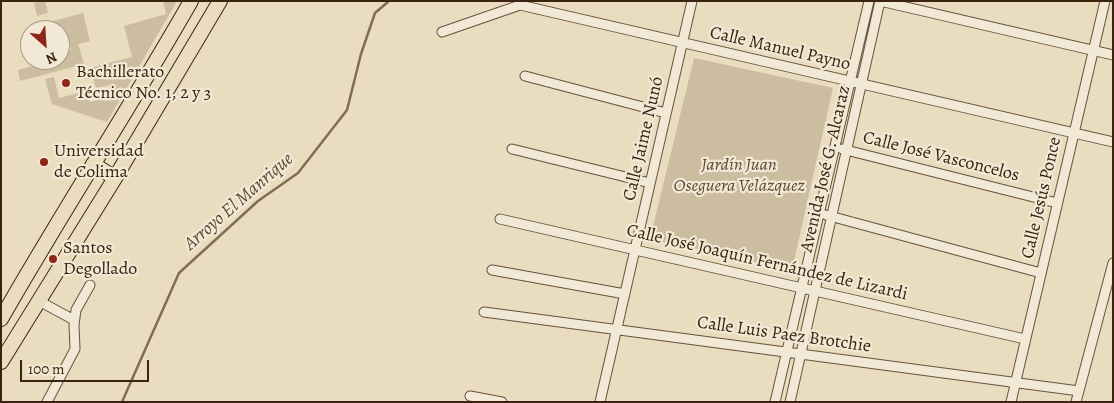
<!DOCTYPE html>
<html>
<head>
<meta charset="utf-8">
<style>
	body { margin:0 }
	#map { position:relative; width:1114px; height:403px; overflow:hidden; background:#eadcbf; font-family:Alegreya,serif }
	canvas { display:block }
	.frame { position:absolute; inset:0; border:2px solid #3a2410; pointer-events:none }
	.north { position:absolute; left:20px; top:20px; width:50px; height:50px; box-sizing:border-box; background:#f1e8d5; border:1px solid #a89a86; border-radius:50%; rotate:154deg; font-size:14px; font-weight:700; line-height:20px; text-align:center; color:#3a2410 }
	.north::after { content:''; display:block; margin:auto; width:18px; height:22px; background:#8f2418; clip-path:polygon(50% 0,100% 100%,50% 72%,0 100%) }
	.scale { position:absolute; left:20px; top:360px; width:129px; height:22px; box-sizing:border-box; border:2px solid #3a2410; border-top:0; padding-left:6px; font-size:15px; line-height:18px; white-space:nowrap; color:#3a2410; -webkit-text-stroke:4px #f1e8d5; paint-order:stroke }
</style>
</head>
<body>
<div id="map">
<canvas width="1114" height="403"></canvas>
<div class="frame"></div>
<div class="north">N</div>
<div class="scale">100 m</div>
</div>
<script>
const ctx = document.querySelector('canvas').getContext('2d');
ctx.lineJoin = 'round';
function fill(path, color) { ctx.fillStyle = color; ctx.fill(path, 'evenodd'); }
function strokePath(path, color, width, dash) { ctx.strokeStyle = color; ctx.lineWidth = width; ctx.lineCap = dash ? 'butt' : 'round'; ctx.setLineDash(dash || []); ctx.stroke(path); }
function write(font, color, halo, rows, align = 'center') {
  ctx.font = font + ' Alegreya,serif'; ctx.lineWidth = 4.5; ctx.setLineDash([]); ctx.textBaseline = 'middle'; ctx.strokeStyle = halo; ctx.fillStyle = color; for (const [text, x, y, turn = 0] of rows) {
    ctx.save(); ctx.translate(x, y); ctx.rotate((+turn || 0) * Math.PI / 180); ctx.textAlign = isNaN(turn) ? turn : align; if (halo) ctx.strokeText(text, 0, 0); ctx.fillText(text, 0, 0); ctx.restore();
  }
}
const green = new Path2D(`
	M45 1 48 13 37 16 34 3Z
	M163 1H177L107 122 52 104 45 79 54 77 59 98 87 91 90 102 113 96 111 85 96 88 90 68 132 57 124 26 166 14Z
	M83 13 90 41 78 44 84 64 20 81 18 70 40 64 39 60H60V53L71 50 66 30H44L42 24Z
	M694 58 833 88 792 270 650 239Z`);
const stream = new Path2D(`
	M122 402 179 273 258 201 298 173 347 110 361 54 375 13 389 1`);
const street = new Path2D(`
	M880 1 1113 55
	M442 32 520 5 1113 142
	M525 76 666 113
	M512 149 650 183
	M842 149 1057 203
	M826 215 1041 273
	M500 219 1025 339
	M492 270 625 294
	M39 301 74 320
	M484 312 1079 391
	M470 396 502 402
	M47 402 75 349 74 325 76 310 90 285
	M600 402 692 1
	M775 402 869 1
	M790 402 880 1
	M1011 402 1105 1
	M1076 402 1113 263`);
const primary = new Path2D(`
	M93 164 115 178
	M1 319C62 212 130 108 191 1
	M1 362 115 178 220 1`);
const markers = [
	[66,83,5,"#8f2418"],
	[44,162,5,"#8f2418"],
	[53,259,5,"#8f2418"]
];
const streetNames = [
	["Calle Manuel Payno",780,49,13],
	["Calle Jaime Nunó",644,139,-77],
	["Calle José Vasconcelos",941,157,14],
	["Avenida José G. Alcaraz",826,169,-77],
	["Calle Jesús Ponce",1042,198,-77],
	["Calle José Joaquín Fernández de Lizardi",767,263,13],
	["Calle Luis Paez Brotchie",784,335,8]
];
const poiNames = [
	["Bachillerato",76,73],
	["Técnico No. 1, 2 y 3",76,94],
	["Universidad",54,152],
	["de Colima",54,173],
	["Santos",63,249],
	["Degollado",63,270]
];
const parkNames = [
	["Jardín Juan",739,166],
	["Oseguera Velázquez",739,187]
];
const waterNames = [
	["Arroyo El Manrique",239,202,-41]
];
fill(green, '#ccbda1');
strokePath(stream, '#806d56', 2.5);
strokePath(street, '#66523c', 11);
strokePath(primary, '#3a2410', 16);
strokePath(street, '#f1e8d5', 9);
strokePath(primary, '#eadcbf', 14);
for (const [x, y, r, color] of markers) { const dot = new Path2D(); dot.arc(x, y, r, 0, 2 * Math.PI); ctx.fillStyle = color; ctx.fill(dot); strokePath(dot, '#f1e8d5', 2); }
write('18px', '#3a2410', '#f1e8d5', streetNames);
write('18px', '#3a2410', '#f1e8d5', poiNames, 'left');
write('italic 18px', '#5e4a34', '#f1e8d5', parkNames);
write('italic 19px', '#5d4833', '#f1e8d5', waterNames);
</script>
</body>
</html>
